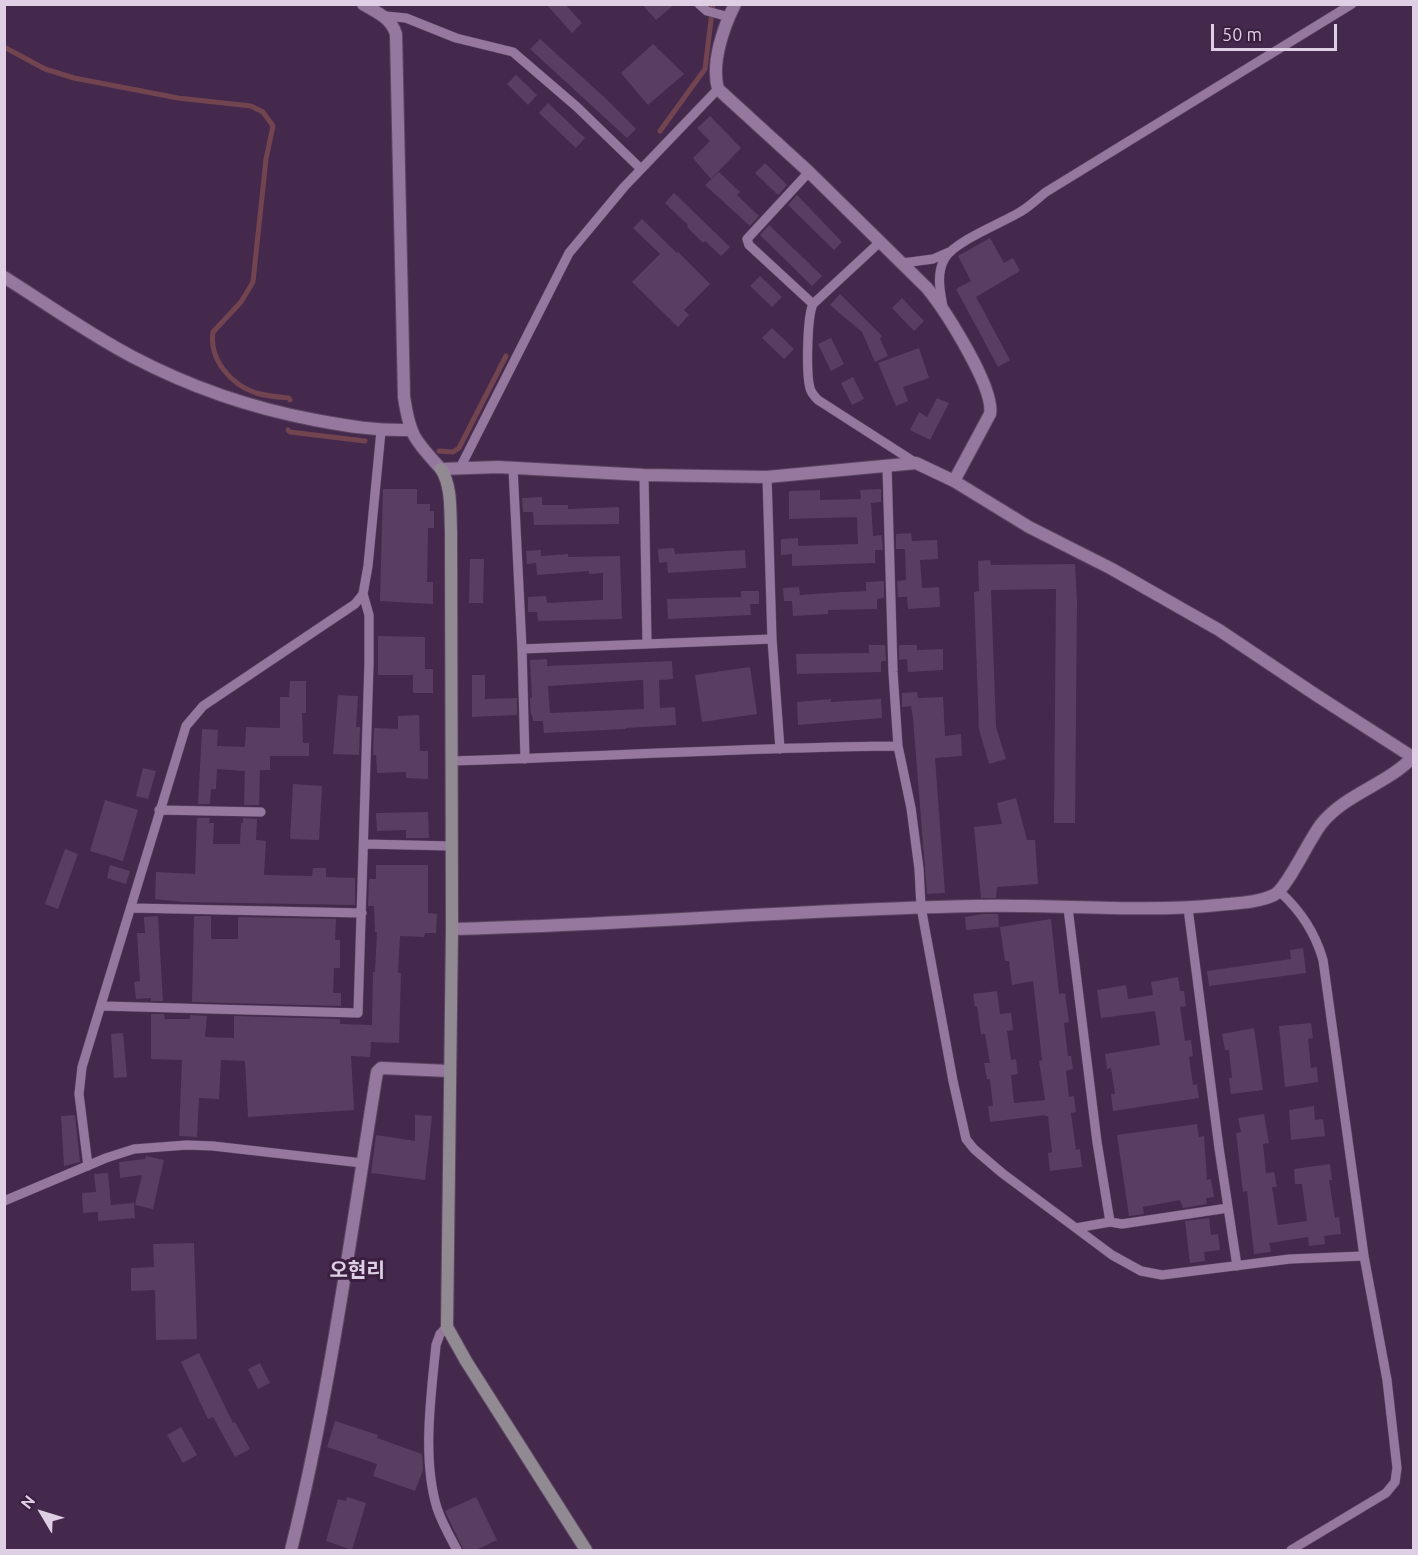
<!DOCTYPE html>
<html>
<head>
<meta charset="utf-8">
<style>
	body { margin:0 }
	#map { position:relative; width:1418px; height:1555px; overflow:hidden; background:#44294c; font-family:Ubuntu,sans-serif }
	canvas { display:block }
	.frame { position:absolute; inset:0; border:6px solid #dfcfe4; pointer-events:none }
	.north { position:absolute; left:12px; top:1483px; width:60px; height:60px; -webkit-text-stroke:4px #3a1f41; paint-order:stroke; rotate:308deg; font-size:16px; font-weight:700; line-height:24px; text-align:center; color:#dfcfe4 }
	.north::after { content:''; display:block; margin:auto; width:21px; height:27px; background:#dfcfe4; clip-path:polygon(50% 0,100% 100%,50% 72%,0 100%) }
	.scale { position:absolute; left:1211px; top:24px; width:126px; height:27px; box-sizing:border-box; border:3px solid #dfcfe4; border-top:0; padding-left:8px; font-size:18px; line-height:21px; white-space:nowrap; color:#dfcfe4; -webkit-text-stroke:4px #3a1f41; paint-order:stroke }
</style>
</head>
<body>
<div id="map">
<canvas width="1418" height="1555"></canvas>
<div class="frame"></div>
<div class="north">N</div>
<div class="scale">50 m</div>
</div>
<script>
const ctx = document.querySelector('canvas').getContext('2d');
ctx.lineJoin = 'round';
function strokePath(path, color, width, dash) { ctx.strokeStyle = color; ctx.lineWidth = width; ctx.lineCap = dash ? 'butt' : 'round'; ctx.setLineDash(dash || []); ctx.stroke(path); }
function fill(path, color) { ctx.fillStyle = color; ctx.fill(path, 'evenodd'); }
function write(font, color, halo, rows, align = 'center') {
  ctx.font = font + ' Ubuntu,"Noto Sans KR",sans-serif'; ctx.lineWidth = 6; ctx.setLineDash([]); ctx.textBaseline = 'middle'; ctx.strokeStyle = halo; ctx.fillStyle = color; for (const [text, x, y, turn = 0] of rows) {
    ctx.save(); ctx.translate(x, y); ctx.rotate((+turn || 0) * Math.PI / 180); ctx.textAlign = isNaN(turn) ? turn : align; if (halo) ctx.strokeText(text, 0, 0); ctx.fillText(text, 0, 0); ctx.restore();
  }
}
const stream = new Path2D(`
	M4 47 45 69 74 78 178 98 251 106 263 112 273 126 266 159 253 282 241 302 213 332C209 359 230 384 256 393 266 396 278 397 289 398L290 400
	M660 131 705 69 713 4
	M288 430 290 432 365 441
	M439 451 453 452 459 448 506 356`);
const building = new Path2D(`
	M546 4H565L582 23 572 33Z
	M642 4H675L656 20Z
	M540 39 603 96 636 129 627 138 530 49Z
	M653 44 684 74 648 105 621 73Z
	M516 75 537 95 528 105 507 84Z
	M548 103 585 138 576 148 539 113Z
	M710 116 741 148 711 179 693 158 710 141 697 128Z
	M765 163 787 185 778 195 755 173Z
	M719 172 740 192 737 195 759 216 750 226 705 185Z
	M674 193 730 247 721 256 705 241 703 243 687 227 688 225 665 203Z
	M797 195 842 242 834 250 788 205Z
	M642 219 677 253 678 252 710 284 684 310 689 315 678 327 632 282 660 254 633 228Z
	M769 225 822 276 812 286 760 235Z
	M990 238 1004 263 1013 258 1020 271 976 297 1010 360 998 367 956 289 971 281 958 256Z
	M760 276 782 297 772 307 750 286Z
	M840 294 882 336 880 339 888 356 875 362 862 332 830 305Z
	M902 298 924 321 914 331 892 308Z
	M772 328 794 349 784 359 762 338Z
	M831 338 844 364 831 371 818 344Z
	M919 348 929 378 903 387 908 401 896 406 878 363Z
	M853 377 864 399 852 405 841 383Z
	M937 398 949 403 930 440 910 430 919 412 927 417Z
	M383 489H417V504H430V511H434V528H428L427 582H433V604L380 601Z
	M881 489V502L871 503 873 536 882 535 883 550H875V563L792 566V554L781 555V539L798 538V546L858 544 857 517 789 519V491L820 490V500L861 499 860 490Z
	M542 497V505H568V509L619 507V524L534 525 533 512H523L522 498Z
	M911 533 912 541 937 540 938 559 920 560 922 588 939 587 940 607 908 609 907 597H898L897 581 906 580 905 549H896V534Z
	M674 548 675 554 745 550 746 568 668 573 667 562 659 563 658 549Z
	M541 550V556L568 554V557L620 556 622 619 538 621 537 612H528V597L546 596 547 603 603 600V573L589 574V571L537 575 536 563 527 564 526 551Z
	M470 559H484L483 603H469Z
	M990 560 991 565 1075 564 1077 601 1075 823H1054L1056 589 991 590 996 727 1006 759 989 764 979 729 974 592 979 591 978 561Z
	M884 581V598L877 599V609L828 610V614L793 616 792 601H784L783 588 799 587 800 595 843 592 866 591V582Z
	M741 591H759V604H750L751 615 668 619 667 599 741 597Z
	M378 636 425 637V669H433V693H413V675H378Z
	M869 645H885L886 661H881V672L797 674 796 654 869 653Z
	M899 645H917V650L943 649V670L908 672 907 659 899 660Z
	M547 659V666L672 661 673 679 659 680 660 708 675 707 676 725 626 728V729L544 733 543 721H533L532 715H531L530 698H532L530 660ZM643 680 644 709 550 713 548 686Z
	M750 667 757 714 702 722 695 675Z
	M472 675H485V699L517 698V715L472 717Z
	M290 681H306V713H302L303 743H309V756H270V770H260L259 805H244L245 771 217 769 216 789H211L210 804H198L202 729 218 730 217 746 245 747 246 727 280 728V697H289Z
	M917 692 918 698 943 697 945 736 961 734 962 756 935 758 945 893 927 894 913 718 911 706 902 707V693Z
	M338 695 358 696 356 727H360L359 755 333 754Z
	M831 699V702L881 699 882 718 798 725 797 702Z
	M419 715 420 751H428V779L406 778V772L377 773 376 755H373L374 728 398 729V716Z
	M143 768 156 771 148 799 136 796Z
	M293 784 322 786 319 840 290 839Z
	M1016 798 1027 840H1035L1038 884 997 887 996 898H981L974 827 1002 824 997 803Z
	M105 800 138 810 123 861 90 851Z
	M428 812 429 838H406V830L377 831 376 813Z
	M197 818H210L209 823H214L213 844H240L241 823H243V818L257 819 256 840 266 841 264 875 312 876 313 868H326V877L355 878V905L183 902 155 899 156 872 195 874Z
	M65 849 78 854 58 909 45 904Z
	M110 865 130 871 126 884 107 878Z
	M376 865H428V913L437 914 436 933H425L424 937 400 936 398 973H401L399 1043 371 1042 370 1057 351 1056 354 1110 248 1117 245 1061 221 1060 219 1099 199 1098 197 1137 179 1136 182 1060 151 1059V1014H164L165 1019H190V1015L207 1016 205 1037 234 1038V1016L340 1019V1024L372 1025 373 972H375L377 932H375L374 906H368L369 879H376Z
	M982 914H998L999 927 966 930 965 917Z
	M158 916 163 1001H151V998L136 999 134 982 140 981 137 933H145L144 917Z
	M194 916H211V939H238V917L336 919 335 940H340V968H334L333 993H341V1006L192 1002Z
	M1051 919 1059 994 1065 993 1069 1022 1064 1023 1068 1056H1071L1073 1069 1066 1071 1069 1097 1074 1096 1076 1112 1071 1113 1076 1150 1080 1149 1082 1167 1050 1171 1048 1153 1052 1152 1048 1116H1045V1115L990 1122 988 1106H993L990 1079H987L984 1063H990L985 1034H981L977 1006 975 1007 973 994 997 991 1000 1014 1011 1013 1013 1030 1007 1031 1011 1060 1016 1059 1018 1074 1011 1075 1014 1103 1045 1100 1039 1061 1042 1060 1033 981 1012 985 1009 961H1005L1000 927Z
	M1303 948 1306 973 1209 986 1207 971 1291 959 1290 950Z
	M1178 977 1180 991H1184L1186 1006 1180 1007 1185 1041 1191 1040 1193 1056 1189 1057 1193 1085 1197 1084 1199 1098 1113 1111 1111 1094H1115L1111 1068 1107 1069 1105 1054 1160 1045 1155 1011 1101 1018 1097 990 1126 985 1128 999 1153 995 1151 982Z
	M1311 1023 1313 1038 1308 1039 1311 1068 1317 1067 1318 1082 1285 1087 1279 1026Z
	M1254 1028 1263 1090 1231 1094 1229 1078H1232L1229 1050H1225L1222 1034Z
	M123 1033 127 1077 114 1078 111 1034Z
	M1314 1106 1315 1120 1323 1119 1325 1136 1291 1140 1289 1110Z
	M1264 1114 1269 1143 1263 1144 1266 1173 1274 1172 1277 1187H1272L1278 1225 1307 1221 1302 1184H1295L1294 1169 1330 1164 1332 1180H1329L1335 1218 1339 1217 1341 1234 1324 1236 1325 1244 1309 1246 1308 1237 1269 1243 1271 1252 1254 1254 1247 1191 1243 1192 1236 1133 1241 1132 1238 1118Z
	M75 1115 80 1162 64 1166 61 1116Z
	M415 1115 432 1116 425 1180 371 1173 376 1135 415 1141Z
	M1197 1124 1199 1137 1204 1136 1207 1180 1211 1179 1214 1197 1206 1198 1207 1204 1183 1208 1180 1200 1143 1207 1144 1214 1129 1216 1117 1135Z
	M146 1156 164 1160 153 1209 135 1205 142 1175 120 1178 119 1162 145 1159Z
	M108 1173 111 1205 134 1203 135 1218 98 1221V1212L83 1213 82 1193 96 1192 94 1174Z
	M1209 1218 1211 1235 1218 1234 1220 1250 1204 1252 1205 1261 1190 1263 1185 1221Z
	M194 1243 197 1339 156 1340 155 1290 131 1291V1268L154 1267 153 1244Z
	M199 1353 233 1423 235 1422 250 1449 235 1457 213 1417 208 1419 181 1362Z
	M260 1363 270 1383 258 1389 248 1369Z
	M335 1421 378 1435 377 1438 422 1454 423 1470 415 1491 373 1476 377 1464 327 1447Z
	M181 1427 197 1455 183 1463 167 1435Z
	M347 1497 366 1503 352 1550 326 1541 338 1499 346 1501Z
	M476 1497 497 1540 474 1551H464L445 1511Z`);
const lane = new Path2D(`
	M699 4 707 11 729 17
	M385 16 406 18 456 38 513 52 577 107 641 169
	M809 172 747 239 749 245 813 304
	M881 241 813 304C807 317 806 374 810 388 811 393 814 396 818 400L916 463
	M903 263 933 259 949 252
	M943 307C940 291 936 273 945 258 955 241 1002 223 1020 212 1029 207 1037 199 1046 192L1352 4
	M460 468 569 253 624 187 718 89
	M513 468 522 649 525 759
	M644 475 647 643
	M767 477 772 639 780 749
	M522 649 772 639
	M898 746 911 808 919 869 921 907 953 1081 966 1139 974 1149 1002 1173 1112 1255 1141 1271 1162 1275 1290 1259 1364 1256
	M451 761C600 757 749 747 898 746L893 672 887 466
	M159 810 261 812
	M364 844 451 846
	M1280 892C1301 911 1315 932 1323 960L1364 1256 1387 1380 1397 1468 1395 1482 1386 1493 1291 1550
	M132 908 362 913
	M1068 908 1097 1142 1110 1222
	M1188 908 1219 1148 1237 1266
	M102 1006 358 1013 369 663V615L363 594
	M88 1166 79 1094 82 1067 186 726 203 706 355 604 363 594 368 566 381 431
	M4 1201 106 1158 134 1149 187 1145 213 1146 362 1163
	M1076 1228 1110 1222 1122 1224 1228 1208
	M447 1327 440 1334 436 1345C431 1396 422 1459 437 1508 442 1523 450 1537 457 1550`);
const street = new Path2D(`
	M363 4C378 13 391 18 396 34L404 397C410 437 415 440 441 469L498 467 644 475 767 477 916 463 954 481 1029 527 1112 569 1219 630 1316 695 1414 758
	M735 4C723 28 711 63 718 89L809 172 927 288C945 310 995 388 990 414L954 481
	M4 277C47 304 89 334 133 357 190 387 251 408 315 420 347 426 377 431 410 430
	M452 929C627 925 802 909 977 906 1057 904 1138 913 1218 905 1236 903 1257 903 1274 895 1287 889 1309 839 1322 823 1347 793 1386 785 1413 757
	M291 1550C330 1393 351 1232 377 1072L381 1068 449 1071`);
const secondary = new Path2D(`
	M441 469C452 486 450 511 451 531L452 929 447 1327 466 1361 586 1550`);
const quarterNames = [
	["오현리",357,1270]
];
strokePath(stream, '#724450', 5);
fill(building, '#5a3e62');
strokePath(lane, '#5d4663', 10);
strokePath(street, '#5d4663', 14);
strokePath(secondary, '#5d4663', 14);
strokePath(lane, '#96789f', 9);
strokePath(street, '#96789f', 12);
strokePath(secondary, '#928a93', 12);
write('bold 20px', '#dfcfe4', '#3a1f41', quarterNames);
</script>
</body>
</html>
